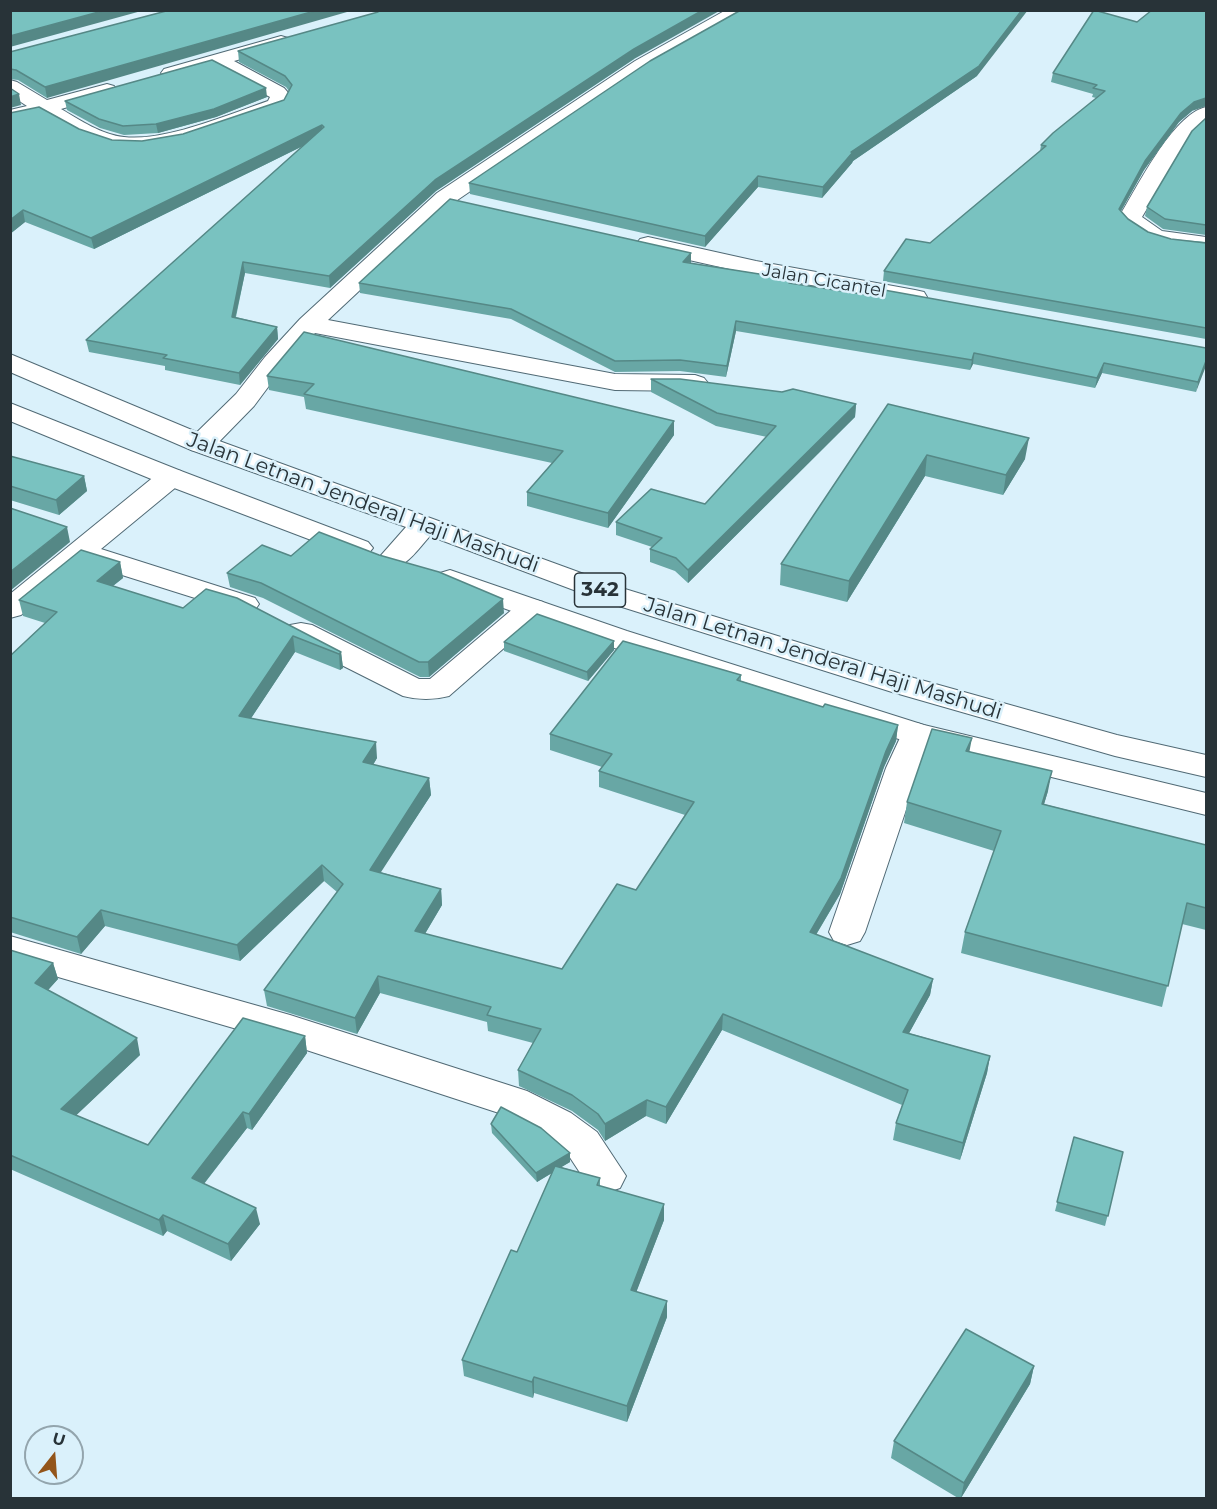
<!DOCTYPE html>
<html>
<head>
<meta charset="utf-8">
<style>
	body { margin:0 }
	#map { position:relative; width:1217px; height:1509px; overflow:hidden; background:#daf1fb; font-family:Montserrat,sans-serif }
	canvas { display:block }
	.frame { position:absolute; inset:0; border:12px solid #283338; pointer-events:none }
	.north { position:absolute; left:24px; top:1425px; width:60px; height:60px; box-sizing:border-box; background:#daf1fb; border:2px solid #93a5ad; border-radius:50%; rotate:17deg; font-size:16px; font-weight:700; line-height:24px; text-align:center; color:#283338 }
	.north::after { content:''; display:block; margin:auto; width:21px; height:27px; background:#93551a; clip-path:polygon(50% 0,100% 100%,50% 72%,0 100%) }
</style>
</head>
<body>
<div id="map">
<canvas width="1217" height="1509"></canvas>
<div class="frame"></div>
<div class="north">U</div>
</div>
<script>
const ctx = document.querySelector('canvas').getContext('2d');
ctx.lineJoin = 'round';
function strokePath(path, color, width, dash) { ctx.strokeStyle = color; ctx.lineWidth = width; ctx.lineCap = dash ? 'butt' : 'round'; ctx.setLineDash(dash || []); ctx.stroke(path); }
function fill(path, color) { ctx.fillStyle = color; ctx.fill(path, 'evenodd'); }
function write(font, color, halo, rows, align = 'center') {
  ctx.font = font + ' Montserrat,sans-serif'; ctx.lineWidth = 5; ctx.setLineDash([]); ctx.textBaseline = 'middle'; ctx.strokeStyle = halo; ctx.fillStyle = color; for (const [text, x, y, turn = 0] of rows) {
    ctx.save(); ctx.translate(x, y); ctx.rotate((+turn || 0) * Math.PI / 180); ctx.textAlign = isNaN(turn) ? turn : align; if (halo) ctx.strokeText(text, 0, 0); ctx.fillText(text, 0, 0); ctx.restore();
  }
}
const minor = new Path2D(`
	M726 10H750L748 14 649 69 453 203 328 320 615 374 695 375 704 378 708 383 704 388 695 391 615 390 315 333 283 367 254 406 211 450 201 452 191 450 187 444 191 438 236 394 265 357 300 319 437 193 635 61Z
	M281 36 288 38 291 42 288 46 234 61 284 88 291 96 283 109C240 124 171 154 126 150 96 148 67 130 41 115L10 123V110L27 106 10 95V80L17 82 47 100 107 84 114 86 117 90 114 94 61 109C80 120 102 135 124 137 164 142 230 114 268 101L270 97 214 67 171 79 164 77 161 73 164 69Z
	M1206 107V123L1188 139 1142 217 1162 231 1206 237V251C1173 249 1139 246 1119 217 1137 188 1172 115 1206 107Z
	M648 237 756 261 915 290 924 292 927 297 924 302 915 304 756 275 640 249 636 244 640 239Z
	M171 469 181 471 185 477 181 483 101 549 255 598 259 604 255 610 244 613 233 610 84 563 21 615 10 618V594L161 471Z
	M532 599 543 602 547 608 543 614 449 696C434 700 418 700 403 696L290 639 286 632 290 625 301 623 312 625 419 679H430L521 602Z
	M917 723 929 727 933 734 920 768 865 932 860 941 847 945 834 941 829 932 886 768 905 727Z
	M10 936 290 1015 527 1091 571 1113 597 1132 626 1176 620 1188 605 1193 590 1188 569 1156 543 1135 499 1113 285 1043 10 963Z`);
const primary = new Path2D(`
	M10 354 211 438 625 589 914 678 1117 735 1206 755V777L1115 756 892 692 603 601 430 536C415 552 404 573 381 567L376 561 406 527 191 450 10 372Z
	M10 403 181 471 368 542 373 548 368 554 358 557 348 554 161 483 10 421Z
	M450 570 627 631 924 725 1206 793V815L905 741 605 645 440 585 435 579 440 573Z`);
const wall = new Path2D(`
	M170 10 47 98 18 80 10 79V52Z
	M1137 22 1192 111 1179 122 1144 170 1121 211 1128 219 1148 232 1171 239 1206 242V340V339L883 281 884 271 930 243 1040 151 1041 145 1096 98 1092 97 1093 94 1051 82 1053 73Z
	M238 51 634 59 436 191 330 288 245 273 236 317 277 327 278 339 240 385 165 370V366L89 352 86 340 303 146 94 249 25 222 10 234V113L79 129 112 140 142 141 183 134 284 100 289 91 286 87 239 62Z
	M977 76 853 161 852 163 822 198 758 187 705 247 470 194 469 183Z
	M267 97 216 117 158 133 124 135 100 128 67 110 65 101Z
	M1206 118V235L1163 229 1145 216 1147 207Z
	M691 263 791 279V283L1206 348 1196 392 1102 373 1095 388 973 364 970 370 736 331 726 377 680 371 615 372 511 319 360 293 359 283Z
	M267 376 674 435 608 528 527 506V492L552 463 306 409 304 397 269 390Z
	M651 379 856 404 855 417 688 583 675 571 650 562V549L652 547 616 535V522L705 504 767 437 716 426 651 392Z
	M888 404 1025 459 1003 495 925 476 847 602 780 585 781 564Z
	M10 456 84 476 87 491 59 515 10 500Z
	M291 556 504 613 429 677H420L263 598 230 587 227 573Z
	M120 562 123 578 113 586 183 608 206 589 341 652 343 668 340 670 295 652 251 718 377 758 373 765 429 778 431 795 380 872 441 889 442 905 425 934 562 969 636 890 685 815 599 787V771L602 767 550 750V734L741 675V681L823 707 898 725 896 741 884 767 840 894 816 935 933 979 930 995 909 1033 990 1056 987 1073 960 1160 893 1140 896 1123 902 1105 722 1030 666 1124 646 1116 605 1141 598 1130 572 1111 519 1086 518 1070 533 1043 488 1031 487 1022 380 993 357 1034 267 1006 264 990 337 892 324 881 240 961 105 926 81 954 10 932V656L45 623 23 616 19 600Z
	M504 642 614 650 588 681 504 651Z
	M969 751 1048 791 1044 804 1206 845V930L1182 924 1162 1007 961 953 965 932 994 851 904 823 907 802Z
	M10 950 53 963 58 979 48 990 140 1055 76 1115 148 1145 305 1036 307 1053 252 1130 247 1128 204 1184 260 1224 231 1261 167 1231 163 1236 10 1169Z
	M491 1124 570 1153V1162L561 1167 600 1178V1186L664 1220 636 1292 667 1301V1317L627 1422 534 1393 533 1398 464 1376 462 1360 517 1252 552 1173 537 1182 492 1133Z
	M1074 1137 1123 1152 1105 1226 1055 1211Z
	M1034 1366 1030 1384 961 1498H958L891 1458 894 1441Z`);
const shadedWall = new Path2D(`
	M106 10H145L10 47V36Z
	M318 10H354L47 98 45 87Z
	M703 10H721L634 59 436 191 330 288 329 276 435 180 634 49Z
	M1022 10H1028L977 76 853 161 852 163 822 198 823 187 851 152Z
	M266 88 267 97 216 117 158 133 156 124Z
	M19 94 21 105 10 108V97Z
	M1206 98V106L1192 111 1179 122 1144 170 1117 218 1119 209 1145 161 1181 113 1194 102Z
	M322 125 323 136 94 249 91 238Z
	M758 176V187L705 247V236Z
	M23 210 25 222 10 234V220Z
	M691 253V263L683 262Z
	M243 262 245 273 233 328 232 317Z
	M736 321V331L726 377 727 366Z
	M277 327 278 339 240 385 239 373Z
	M974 353 973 364 970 370 972 360Z
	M1206 361V366L1196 392 1198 382Z
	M1104 363 1102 373 1095 388 1097 378Z
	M856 404 855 417 688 583V570Z
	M674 421V435L608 528V513Z
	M1029 438 1025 459 1003 495 1006 475Z
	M927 455 925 476 847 602 849 581Z
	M84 476 87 491 59 515 56 500Z
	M67 527 70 542 10 591V572Z
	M120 562 123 578 100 596 97 581Z
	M503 599 504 613 429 677 428 662Z
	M293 636 295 652 242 732 239 716Z
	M614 641V650L588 681 587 672Z
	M341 652 343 668 340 670 339 654Z
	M898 725 896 741 884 767 840 894 808 948 810 932 886 751Z
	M972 738 968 759 966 751Z
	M376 742 377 758 365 778 363 762Z
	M1052 771 1048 791 1038 824 1042 804Z
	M429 778 431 795 372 886 370 870Z
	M322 865 324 881 240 961 237 945Z
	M441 889 442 905 417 947 415 931Z
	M101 910 105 926 81 954 77 937Z
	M53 963 58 979 40 999 35 983Z
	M378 976 380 993 357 1034 355 1018Z
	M933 979 930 995 901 1048 903 1032Z
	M723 1014 722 1030 666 1124V1107Z
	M305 1036 307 1053 252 1130 249 1114Z
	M137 1038 140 1055 66 1125 61 1109Z
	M990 1056 987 1073 960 1160 963 1143Z
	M647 1100 646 1116 605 1141V1124Z
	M243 1112 247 1128 195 1195 192 1178Z
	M570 1153V1162L537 1182 536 1173Z
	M664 1204V1220L631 1306V1290Z
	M256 1208 260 1224 231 1261 228 1244Z
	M163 1215 167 1231 163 1236 159 1220Z
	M667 1301V1317L627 1422V1406Z
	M1034 1366 1030 1384 961 1498 964 1483Z
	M534 1377V1393L533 1398 532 1382Z`);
const building = new Path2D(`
	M10 10H106L10 36Z
	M170 10H318L45 87 16 70 10 69V52Z
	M379 10H703L634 49 435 180 329 276 243 262 232 317 277 327 239 373 163 358 167 355 86 340 324 127 322 125 91 238 23 210 10 220V113L39 107 79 129 112 140 142 141 183 134 284 100 292 85 285 76 238 51 378 12Z
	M741 10H1022L979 66 851 152H853L823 187 758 176 705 236 469 183 650 61Z
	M1094 10 1137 22 1152 10H1206V98L1194 102 1181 113 1145 161 1119 209 1128 219 1148 232 1171 239 1206 243V328L884 271 906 239 930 243 1046 146 1041 145 1053 133 1105 91 1093 88 1097 85 1053 73Z
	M212 60 266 88 214 109 156 124 123 126 99 119 65 101Z
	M10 88 19 94 10 97Z
	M1206 118V225L1165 219 1147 207 1192 131Z
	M450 199 691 253 683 262 791 279 789 283 868 295 873 288 1206 348V361L1198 382 1104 363 1097 378 974 353 972 360 736 321 727 366 680 360 615 361 511 309 359 283Z
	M304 332 674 421 608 513 527 492 563 451 304 394 314 384 267 376Z
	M651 379H680L782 392 793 389 856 404 688 570 676 558 650 549 662 538 616 522 651 489 705 504 776 426 717 413Z
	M888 404 1029 438 1006 475 927 455 849 581 781 564Z
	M10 456 84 476 56 500 10 486Z
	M10 508 67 527 10 572Z
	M319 532 379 555 439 572 503 599 428 662H419L261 583 227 573 262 545 291 556Z
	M81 550 120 562 97 581 183 608 206 589 237 598 341 652 339 654 293 636 239 716 376 742 363 762 429 778 370 870 441 889 415 931 562 969 617 884 636 890 694 802 599 771 612 754 550 734 623 641 741 675 737 680 823 707 825 704 898 725 886 751 841 878 810 932 933 979 903 1032 990 1056 963 1143 896 1123 908 1090 723 1014 666 1107 647 1100 605 1124 598 1114 572 1095 518 1070 541 1029 487 1015 491 1007 378 976 355 1018 264 990 343 884 322 865 237 945 101 910 77 937 10 917V656L57 612 19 600Z
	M537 614 614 641 587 672 504 642Z
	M932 729 972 738 966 751 1052 771 1042 804 1206 845V908L1187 903 1168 986 965 932 1001 831 907 802Z
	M10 950 53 963 35 983 137 1038 61 1109 148 1145 243 1018 305 1036 249 1114 243 1112 192 1178 256 1208 228 1244 163 1215 159 1220 10 1155Z
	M501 1107 541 1128 570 1153 536 1173 491 1124Z
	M1074 1137 1123 1152 1108 1216 1057 1202Z
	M555 1166 600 1178 597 1185 664 1204 631 1290 667 1301 627 1406 534 1377 532 1382 462 1360 511 1250 517 1252Z
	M966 1329 1034 1366 964 1483 894 1441Z`);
const farStreetnames = [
	["Jalan Cicantel",824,281,10]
];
const shields = [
	[600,590,51]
];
const shieldNames = [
	["342",600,590]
];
const streetNames = [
	["Jalan Letnan Jenderal Haji Mashudi",363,503,20],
	["Jalan Letnan Jenderal Haji Mashudi",823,659,17]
];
strokePath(minor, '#516a75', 2);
strokePath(primary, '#516a75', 2);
fill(minor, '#fff');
fill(primary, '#fff');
fill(wall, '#68a7a5');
fill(shadedWall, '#558886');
fill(building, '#79c2c0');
strokePath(building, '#558886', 1.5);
write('18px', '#283338', '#daf1fb', farStreetnames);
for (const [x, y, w] of shields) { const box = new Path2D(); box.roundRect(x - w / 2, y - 17, w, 34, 4.5); ctx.fillStyle = '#daf1fb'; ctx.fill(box); strokePath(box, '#283338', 1.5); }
write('bold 20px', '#283338', null, shieldNames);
write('21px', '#283338', '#daf1fb', streetNames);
</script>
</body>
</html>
